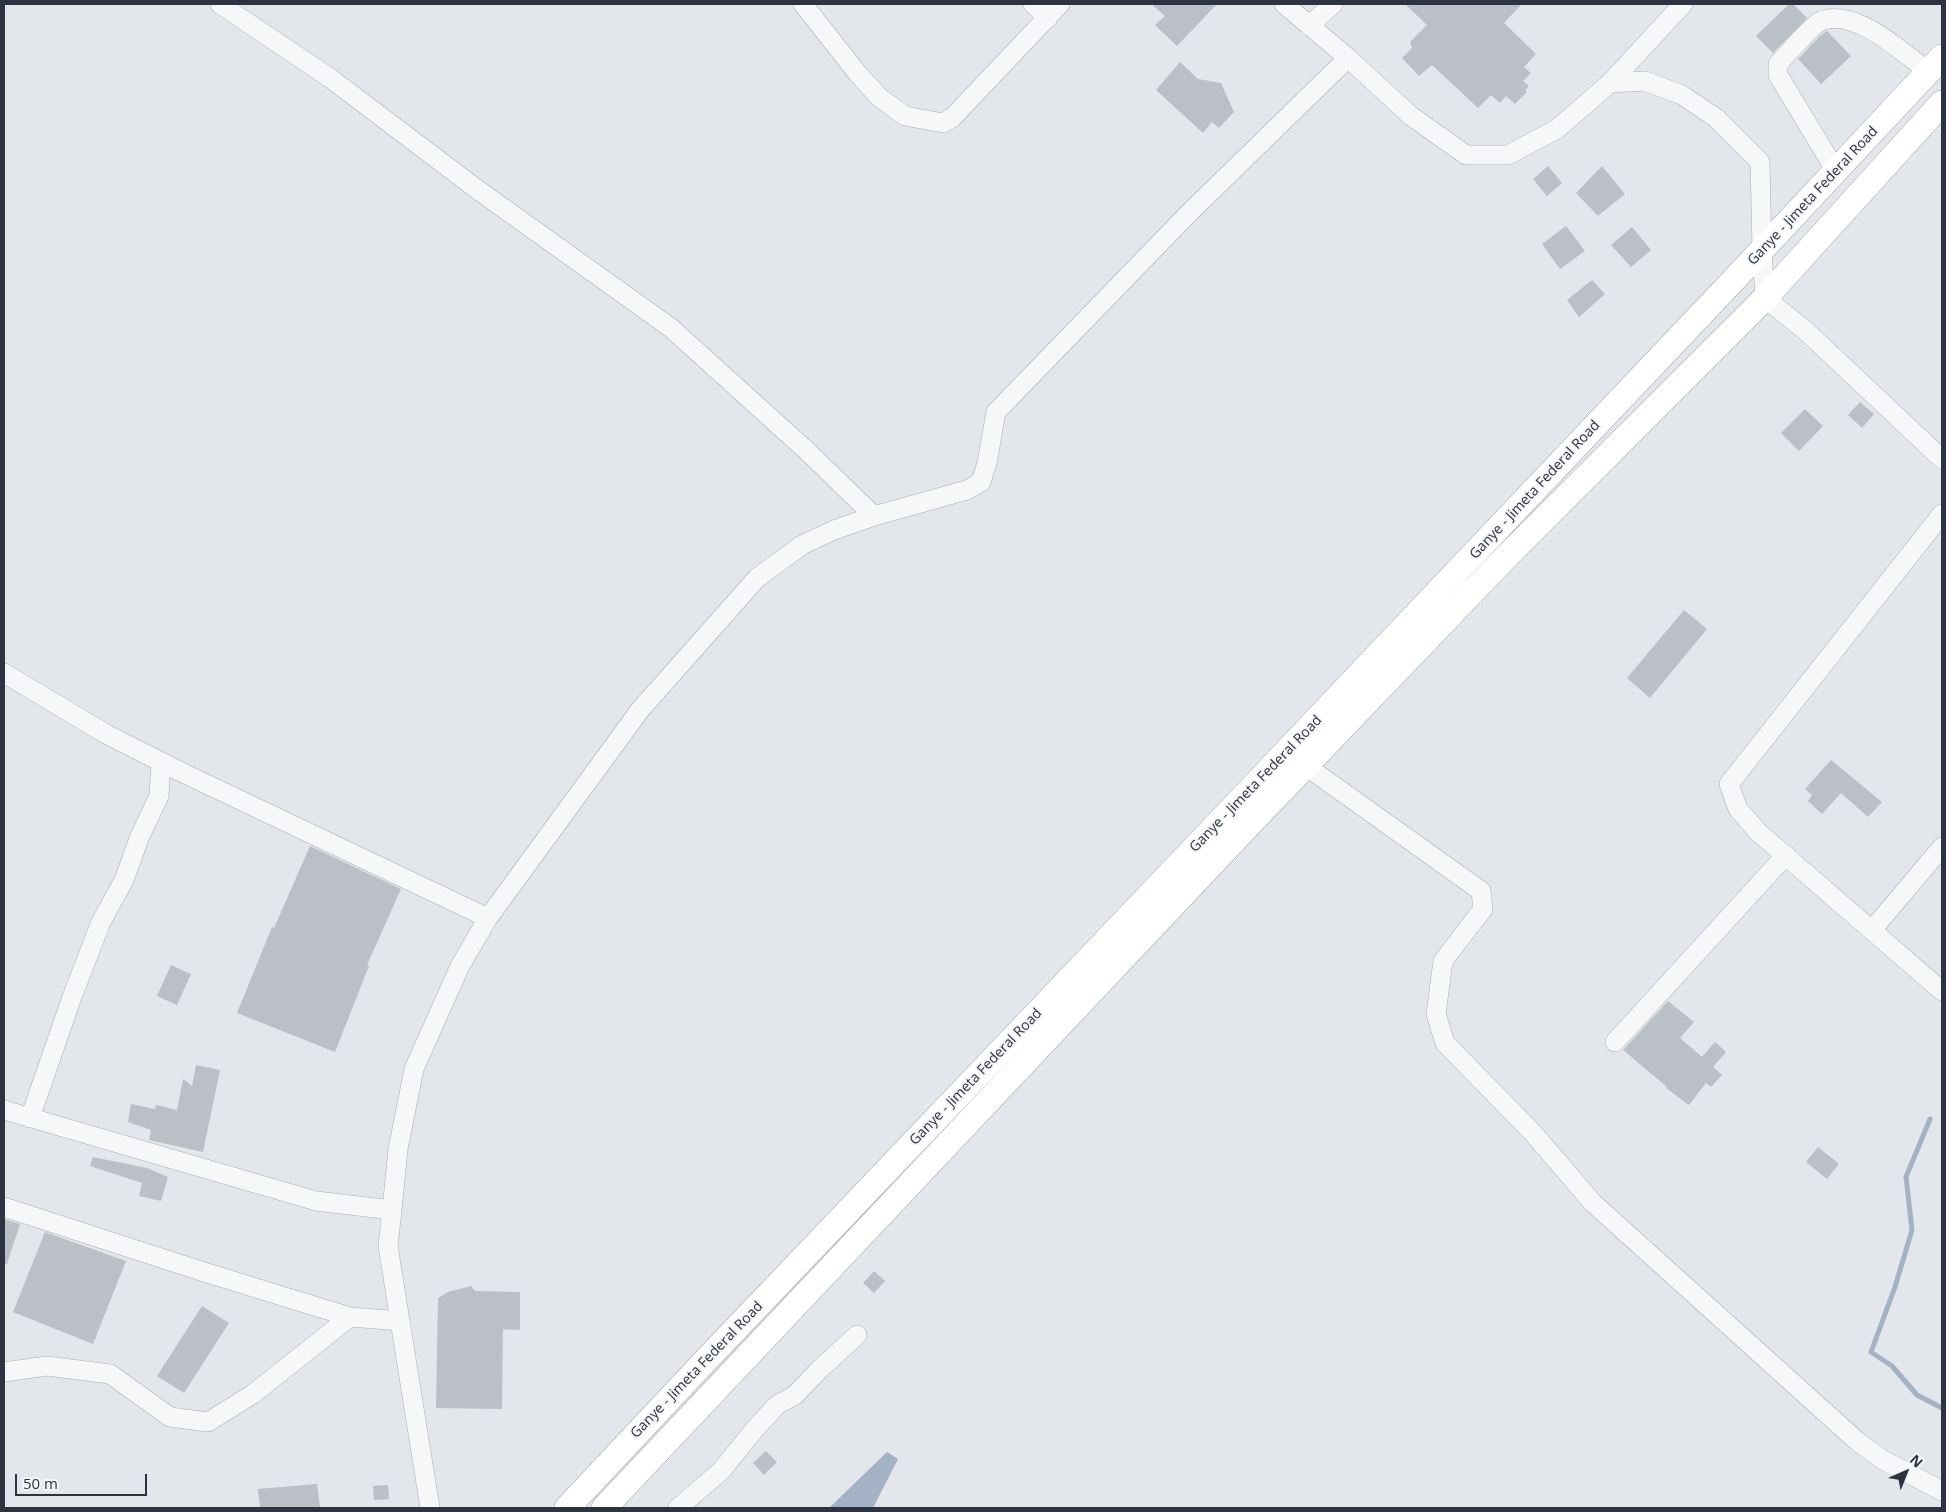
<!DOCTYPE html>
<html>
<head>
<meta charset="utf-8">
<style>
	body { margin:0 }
	#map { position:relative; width:1946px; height:1512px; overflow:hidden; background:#e3e6ea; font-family:"Open Sans",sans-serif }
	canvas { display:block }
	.frame { position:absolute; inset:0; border:5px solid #2d3340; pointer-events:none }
	.north { position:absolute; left:1881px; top:1447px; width:50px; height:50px; -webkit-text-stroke:4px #f3f5f7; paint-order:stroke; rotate:44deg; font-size:14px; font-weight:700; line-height:20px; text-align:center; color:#2d3340 }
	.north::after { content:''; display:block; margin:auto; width:18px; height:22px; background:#2d3340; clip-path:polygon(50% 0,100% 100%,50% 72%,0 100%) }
	.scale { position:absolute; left:15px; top:1474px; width:132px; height:22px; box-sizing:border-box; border:2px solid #2d3340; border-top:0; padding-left:6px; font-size:15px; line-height:18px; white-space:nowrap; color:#2d3340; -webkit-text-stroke:4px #f3f5f7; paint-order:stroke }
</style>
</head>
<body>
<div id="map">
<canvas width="1946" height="1512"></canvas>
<div class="frame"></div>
<div class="north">N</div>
<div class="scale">50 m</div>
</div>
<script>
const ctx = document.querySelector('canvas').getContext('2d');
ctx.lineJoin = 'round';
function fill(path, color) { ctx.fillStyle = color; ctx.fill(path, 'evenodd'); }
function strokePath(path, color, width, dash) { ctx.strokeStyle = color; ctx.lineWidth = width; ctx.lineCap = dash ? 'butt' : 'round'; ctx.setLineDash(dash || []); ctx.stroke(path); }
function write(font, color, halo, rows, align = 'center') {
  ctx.font = font + ' "Open Sans",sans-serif'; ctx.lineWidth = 4; ctx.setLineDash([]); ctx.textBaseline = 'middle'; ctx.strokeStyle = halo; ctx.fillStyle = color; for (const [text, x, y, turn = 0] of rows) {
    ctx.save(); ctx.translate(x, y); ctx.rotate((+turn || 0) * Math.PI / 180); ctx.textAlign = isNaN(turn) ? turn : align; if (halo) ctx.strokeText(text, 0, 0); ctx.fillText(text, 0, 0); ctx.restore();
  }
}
const water = new Path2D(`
	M887 1452 898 1459 873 1508H829Z`);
const stream = new Path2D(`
	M1930 1119 1906 1177 1912 1230 1895 1287 1871 1352 1892 1366 1917 1395 1942 1408`);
const building = new Path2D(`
	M1151 4H1217L1177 46 1155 25 1165 16Z
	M1405 4H1522L1504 23 1536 54 1524 67 1531 73 1523 81 1529 86 1525 90 1527 92 1515 104 1506 96 1500 103 1491 95 1478 108 1432 65 1419 76 1402 58 1412 48 1410 42 1427 25Z
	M1789 4H1793L1807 18 1773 53 1756 36Z
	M1827 31 1851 56 1821 84 1798 59 1820 36Z
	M1180 62 1198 79 1221 83 1234 112 1219 128 1212 122 1203 133 1156 90Z
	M1548 166 1562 183 1547 196 1533 179Z
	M1602 166 1625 194 1598 216 1576 193Z
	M1566 226 1585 251 1560 269 1542 244Z
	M1632 227 1651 250 1631 267 1611 245Z
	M1592 280 1605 294 1579 317 1567 300Z
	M1860 402 1874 414 1862 428 1848 415Z
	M1805 409 1823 426 1799 451 1781 433Z
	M1684 610 1707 629 1650 698 1627 678Z
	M1831 760 1882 802 1868 817 1841 793 1822 814 1808 801 1812 795 1805 789Z
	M310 846 401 889 367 965 369 966 335 1052 237 1013 272 927 274 928Z
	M171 965 191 974 177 1005 157 996Z
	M1668 1001 1694 1022 1680 1038 1702 1057 1715 1042 1726 1052 1713 1067 1722 1075 1711 1087 1706 1083 1689 1105 1666 1088 1667 1087 1623 1050Z
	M196 1065 220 1070 203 1152 149 1140 151 1130 128 1122 131 1104 155 1109 156 1105 177 1110 183 1079 192 1086Z
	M1818 1147 1839 1164 1827 1179 1806 1162Z
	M93 1157 147 1168 168 1177 161 1201 139 1196 142 1183 90 1166Z
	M4 1219 20 1224 7 1264H4Z
	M45 1232 126 1261 93 1344 13 1312Z
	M874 1271 885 1281 874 1293 863 1283Z
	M471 1286 475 1291 520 1292V1330L503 1329 502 1409 436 1408 438 1298 448 1292Z
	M202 1306 229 1323 184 1393 157 1376Z
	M766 1451 777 1462 764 1475 753 1463Z
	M317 1484 320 1508H260L258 1489Z
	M388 1485 389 1499 374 1500 373 1486Z`);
const minor = new Path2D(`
	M220 4 330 78 478 190 671 328 807 451 874 516
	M803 4 858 74 880 98 905 116 943 123 953 117 1060 4
	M1033 4 1048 18
	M1284 4 1348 58 1411 116 1466 155H1508L1557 129 1610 83 1683 4
	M1309 26 1333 4
	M1610 83 1645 81 1682 95 1716 118 1760 162 1762 250 1765 298 1807 332 1942 459
	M1836 171 1778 75V64C1785 56 1814 24 1821 21 1855 7 1903 53 1929 72
	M1942 514 1729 784 1738 809 1758 832 1942 991
	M4 673 106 734 181 772 488 918
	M1306 766 1481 891 1483 909 1443 961 1436 1014 1445 1043 1533 1133 1593 1203 1857 1441 1883 1460 1942 1491
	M1872 930 1942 847
	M1615 1042 1786 855
	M4 1110 316 1201 392 1210 388 1246 430 1508
	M30 1118 72 997 101 922 124 880 140 836 159 796 161 762
	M4 1207 204 1272 350 1317
	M392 1210 398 1149 414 1069 460 966 488 918 640 710 757 578 802 545 834 530 874 516 967 490 981 482 987 463 996 412 1188 214 1348 58
	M4 1372 47 1366 110 1374 170 1417 208 1422 253 1394 350 1317 400 1321
	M678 1508 721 1471 754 1430 777 1405 795 1395 819 1370 857 1335`);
const major = new Path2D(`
	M567 1508 706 1360 1228 813 1745 268 1942 57
	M604 1508 1244 830 1506 557 1765 298 1942 103`);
const streetNames = [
	["Ganye - Jimeta Federal Road",1813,196,-47],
	["Ganye - Jimeta Federal Road",1535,490,-47],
	["Ganye - Jimeta Federal Road",1256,784,-46],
	["Ganye - Jimeta Federal Road",976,1077,-46],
	["Ganye - Jimeta Federal Road",697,1370,-46]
];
fill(water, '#a3b2c5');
strokePath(stream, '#a3b2c5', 5);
fill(building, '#bbbfc6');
strokePath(minor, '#a9adb4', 20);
strokePath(major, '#a4aab4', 26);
strokePath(minor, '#f6f7f8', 19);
strokePath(major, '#fff', 25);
write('14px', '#2d3340', '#f3f5f7', streetNames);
</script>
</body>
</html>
